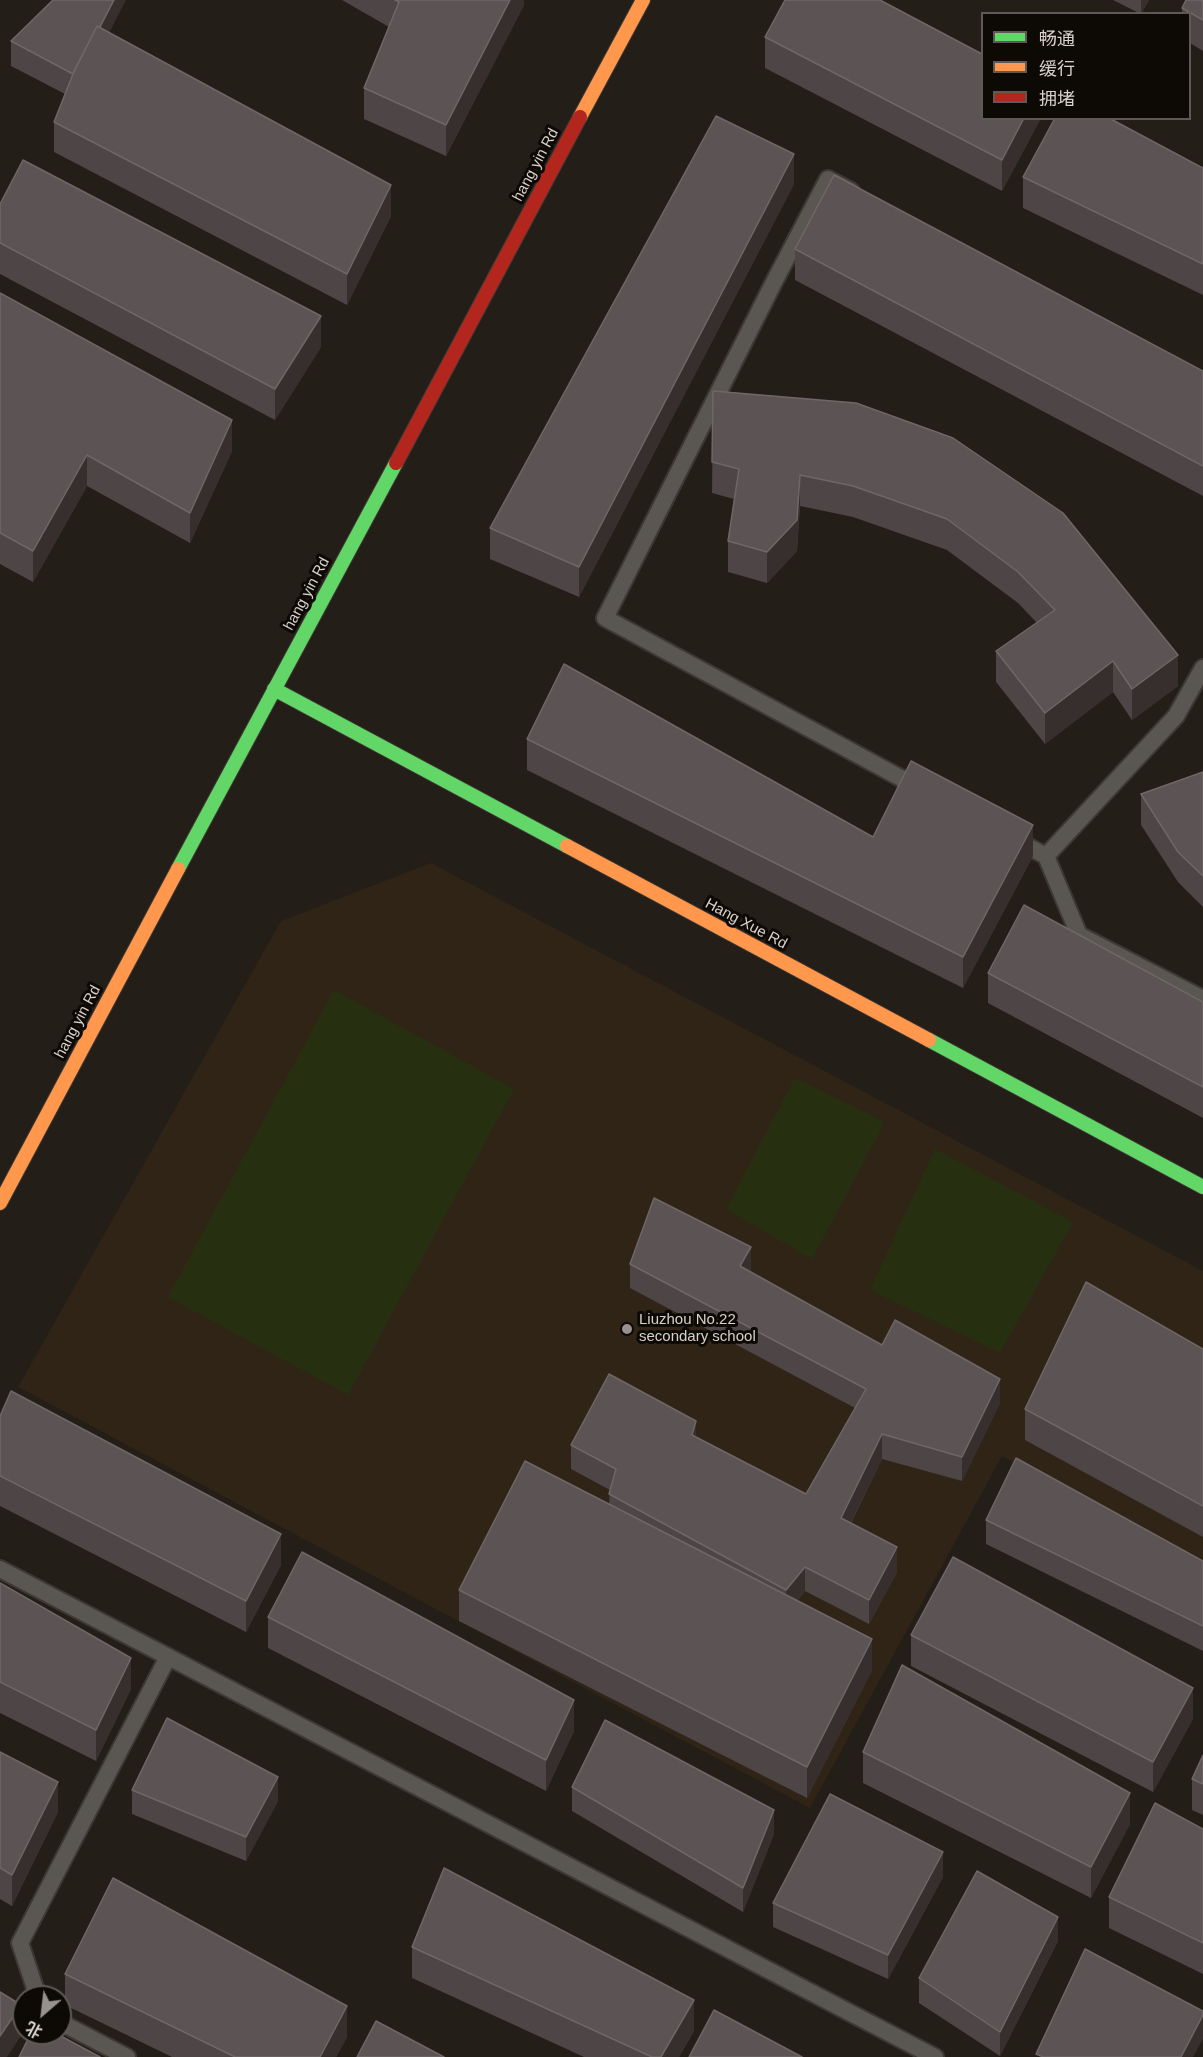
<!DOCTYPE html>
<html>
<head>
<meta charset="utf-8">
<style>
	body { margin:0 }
	#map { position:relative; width:1203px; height:2057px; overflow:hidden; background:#231e18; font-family:Arial,"Noto Sans SC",sans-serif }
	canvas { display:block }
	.legend { position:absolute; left:981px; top:12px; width:210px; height:108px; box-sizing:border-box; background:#0d0905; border:2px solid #5e5954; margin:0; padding:8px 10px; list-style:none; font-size:18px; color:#d7d1ca }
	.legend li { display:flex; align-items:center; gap:12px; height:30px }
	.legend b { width:30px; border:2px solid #5e5954 }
	.north { position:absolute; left:12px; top:1985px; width:60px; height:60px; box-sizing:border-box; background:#0d0905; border:2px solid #5e5954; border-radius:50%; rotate:208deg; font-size:16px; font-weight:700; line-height:24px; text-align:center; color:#d7d1ca }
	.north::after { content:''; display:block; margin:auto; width:21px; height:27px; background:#98928c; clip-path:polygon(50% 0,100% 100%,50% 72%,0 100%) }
</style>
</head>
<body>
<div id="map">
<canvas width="1203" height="2057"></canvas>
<ul class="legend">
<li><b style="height:8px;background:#63d668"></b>畅通</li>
<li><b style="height:8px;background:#ff974d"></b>缓行</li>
<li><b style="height:8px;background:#b3261e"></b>拥堵</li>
</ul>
<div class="north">北</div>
</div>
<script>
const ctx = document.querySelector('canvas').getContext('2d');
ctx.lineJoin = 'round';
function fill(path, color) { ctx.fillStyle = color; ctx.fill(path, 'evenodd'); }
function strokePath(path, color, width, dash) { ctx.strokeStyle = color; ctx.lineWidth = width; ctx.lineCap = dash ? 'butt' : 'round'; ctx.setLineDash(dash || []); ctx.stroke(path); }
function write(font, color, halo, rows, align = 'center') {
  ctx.font = font + ' Arial,sans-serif'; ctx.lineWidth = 6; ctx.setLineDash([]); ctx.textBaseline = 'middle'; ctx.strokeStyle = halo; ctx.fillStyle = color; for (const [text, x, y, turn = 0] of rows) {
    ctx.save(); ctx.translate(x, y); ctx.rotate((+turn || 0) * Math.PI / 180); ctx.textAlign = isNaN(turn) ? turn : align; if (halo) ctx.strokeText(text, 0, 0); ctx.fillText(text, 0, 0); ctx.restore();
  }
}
const built = new Path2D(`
	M431 863 1203 1271V1562L1002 1456 810 1808 18 1387 281 921Z`);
const green = new Path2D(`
	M334 990 514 1089 348 1395 168 1297Z
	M795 1078 885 1122 812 1259 726 1209Z
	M935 1149 1073 1222 1000 1353 870 1290Z`);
const lane = new Path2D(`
	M851 191 828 179 774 282 605 618 921 789
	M1012 838 1046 856 1079 935 1203 999
	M1046 856 1176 716 1203 668
	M0 1569 935 2057
	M38 1997 20 1943 168 1657
	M60 2022 127 2057`);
const fast = new Path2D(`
	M274 689 567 846
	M178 869 396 463
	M929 1040 1203 1187`);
const slow = new Path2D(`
	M580 117 643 0
	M567 846 929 1040
	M0 1203 178 869`);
const jam = new Path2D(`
	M396 463 580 117`);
const wall = new Path2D(`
	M342 0H524V5L446 156 364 119V88L389 27Z
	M1113 0H1149L1141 14Z
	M1203 0V51L1190 43V14H1182V8Z
	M109 32 391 216 347 305 54 152V122L65 94 11 66V41Z
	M765 37 1041 118 1002 191 765 68Z
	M1203 168V295L1023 208V177Z
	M794 184 579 597 490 559V528Z
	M0 204 321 347 275 420 0 274Z
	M795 249 1203 371V496L795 280Z
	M0 293 232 451 190 543 87 486 33 582 0 564Z
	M713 391 856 403 1178 686 1132 720 1113 692 1045 744 996 682V651L1037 623 1018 603 947 550 853 517 800 506 797 551 767 583 728 572V541L734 499 712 493Z
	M527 739 873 837 1033 856 963 988 527 770Z
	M1203 772V907L1178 882 1141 825V794Z
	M988 973 1203 1002V1118L988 1003Z
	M630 1264 751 1271 750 1272 882 1345 1000 1403 962 1481 882 1459 851 1523 897 1572 869 1624 805 1591 797 1601 872 1670 807 1798 459 1621V1590L609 1504 610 1490 571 1469V1445L696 1437 806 1494 855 1408 630 1288Z
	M1203 1349V1537L1025 1440V1409Z
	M0 1416 281 1565 246 1632 0 1506Z
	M986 1520 1203 1561V1651L986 1544Z
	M0 1583 131 1689 96 1761 0 1713Z
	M268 1617 574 1731 546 1791 268 1648Z
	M911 1635 1193 1719 1153 1792 911 1666Z
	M0 1752 58 1812 12 1906 0 1899Z
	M863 1752 1130 1824 1091 1898 863 1783Z
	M1203 1755V1815L1192 1810V1779Z
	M572 1787 774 1834 743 1912 572 1811Z
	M132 1790 278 1801 246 1861 132 1814Z
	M1203 1829V1974L1109 1928V1897Z
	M943 1877 888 1979 773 1927V1903Z
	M1058 1941 1000 2056 919 2003V1978Z
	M412 1947 694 2031 679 2057H584L412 1978Z
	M65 1974 347 2037 336 2057H172L65 2005Z`);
const shadedWall = new Path2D(`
	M114 0H126L75 99V75Z
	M510 0H524V5L446 156V125Z
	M1141 0H1149L1141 14Z
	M1024 118H1041L1002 191V160Z
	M794 154V184L579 597V567Z
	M391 185V216L347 305V274Z
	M321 316V347L275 420V389Z
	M232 420V451L190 543V513Z
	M87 455V486L33 582V551Z
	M800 475V506L797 551 767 583V552Z
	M1178 655V686L1132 720V689Z
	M1113 661V692L1045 744V713Z
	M1033 825V856L963 988V957Z
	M751 1247V1271L740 1290V1266Z
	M1000 1379V1403L962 1481V1457Z
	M696 1421V1445L692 1435Z
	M882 1434V1459L841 1542V1518Z
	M281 1534V1565L246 1632V1601Z
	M897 1547V1572L869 1624V1600Z
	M805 1567V1591L786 1614V1590Z
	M872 1639V1670L807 1798V1767Z
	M131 1658V1689L96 1761V1730Z
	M1193 1688V1719L1153 1792V1762Z
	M574 1700V1731L546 1791V1760Z
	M278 1777V1801L246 1861V1837Z
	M58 1782V1812L12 1906V1875Z
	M1130 1793V1824L1091 1898V1867Z
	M774 1810V1834L743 1912V1888Z
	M943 1852V1877L888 1979V1955Z
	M1058 1917V1941L1000 2056V2032Z
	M694 2000V2031L679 2057H661Z
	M21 2005V2036L7 2057H0V2036Z
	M347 2006V2037L336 2057H320Z
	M1203 2015V2039L1193 2057H1181Z`);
const building = new Path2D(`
	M53 0H114L100 27 97 26 73 74 11 41Z
	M395 0H510L446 125 364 88 399 2Z
	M785 0H880L982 54V118H1024L1002 160 765 37Z
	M1186 0H1203V20L1182 8Z
	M97 26 391 185 347 274 54 122 75 69Z
	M716 116 794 154 579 567 490 528Z
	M1055 118H1109L1203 168V264L1023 177Z
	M23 160 321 316 275 389 0 243V204Z
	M834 175 1203 371V466L795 249Z
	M0 293 232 420 190 513 87 455 33 551 0 533Z
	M713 391 856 403 953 438 1063 513 1178 655 1132 689 1113 661 1045 713 996 651 1055 610 1018 572 947 519 853 486 800 475 797 520 767 552 728 541 739 469 712 462Z
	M564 664 873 837 911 761 1033 825 963 957 527 739Z
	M1203 772V876L1178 852 1141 794Z
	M1024 905 1203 1002V1087L988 973Z
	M654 1198 751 1247 740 1266 882 1345 895 1320 1000 1379 962 1457 882 1434 841 1518 897 1547 869 1600 805 1567 786 1590 609 1494 616 1469 571 1445 609 1374 696 1421 692 1435 806 1494 866 1389 630 1264Z
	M1086 1282 1203 1349V1506L1025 1409Z
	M11 1391 281 1534 246 1601 0 1476V1416Z
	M1016 1458 1203 1561V1626L986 1520Z
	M525 1461 872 1639 807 1767 459 1590Z
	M302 1552 574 1700 546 1760 268 1617Z
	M953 1557 1193 1688 1153 1762 911 1635Z
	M0 1583 131 1658 96 1730 0 1682Z
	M902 1665 1130 1793 1091 1867 863 1752Z
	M167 1718 278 1777 246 1837 132 1790Z
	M605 1720 774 1810 743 1888 572 1787Z
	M0 1752 58 1782 12 1875 0 1868Z
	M1203 1755V1784L1192 1779Z
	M830 1794 943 1852 888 1955 773 1903Z
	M1155 1803 1203 1829V1943L1109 1897Z
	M444 1868 694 2000 661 2057H652L412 1947Z
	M977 1871 1058 1917 1000 2032 919 1978Z
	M113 1878 347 2006 320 2057H235L65 1974Z
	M1085 1949 1203 2011V2015L1181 2057H1043L1036 2054Z
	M0 1992 21 2005 0 2036Z
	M714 2010 802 2057H689Z
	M376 2021 444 2057H357Z
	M31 2033H55L100 2057H19Z`);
const markers = [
	[627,1329,6,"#98928c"]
];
const streetNames = [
	["hang yin Rd",536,165,-62],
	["hang yin Rd",307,594,-62],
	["Hang Xue Rd",746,924,28],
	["hang yin Rd",78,1022,-62]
];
const poiNames = [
	["Liuzhou No.22",639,1320],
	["secondary school",639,1337]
];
fill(built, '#302416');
fill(green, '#263011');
strokePath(lane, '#3d3834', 20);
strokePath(fast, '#3d3834', 16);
strokePath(slow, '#3d3834', 16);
strokePath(jam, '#3d3834', 16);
strokePath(lane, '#5a5651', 16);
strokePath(fast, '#63d668', 14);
strokePath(slow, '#ff974d', 14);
strokePath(jam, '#b3261e', 14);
fill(wall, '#4d4546');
fill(shadedWall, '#362f2e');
fill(building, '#5c5454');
strokePath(building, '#6f6767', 1.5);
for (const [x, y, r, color] of markers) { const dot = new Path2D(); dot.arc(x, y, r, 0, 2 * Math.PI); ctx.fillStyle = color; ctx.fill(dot); strokePath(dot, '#0d0905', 2); }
write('15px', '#d7d1ca', '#0d0905', streetNames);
write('15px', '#d7d1ca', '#0d0905', poiNames, 'left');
</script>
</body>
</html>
